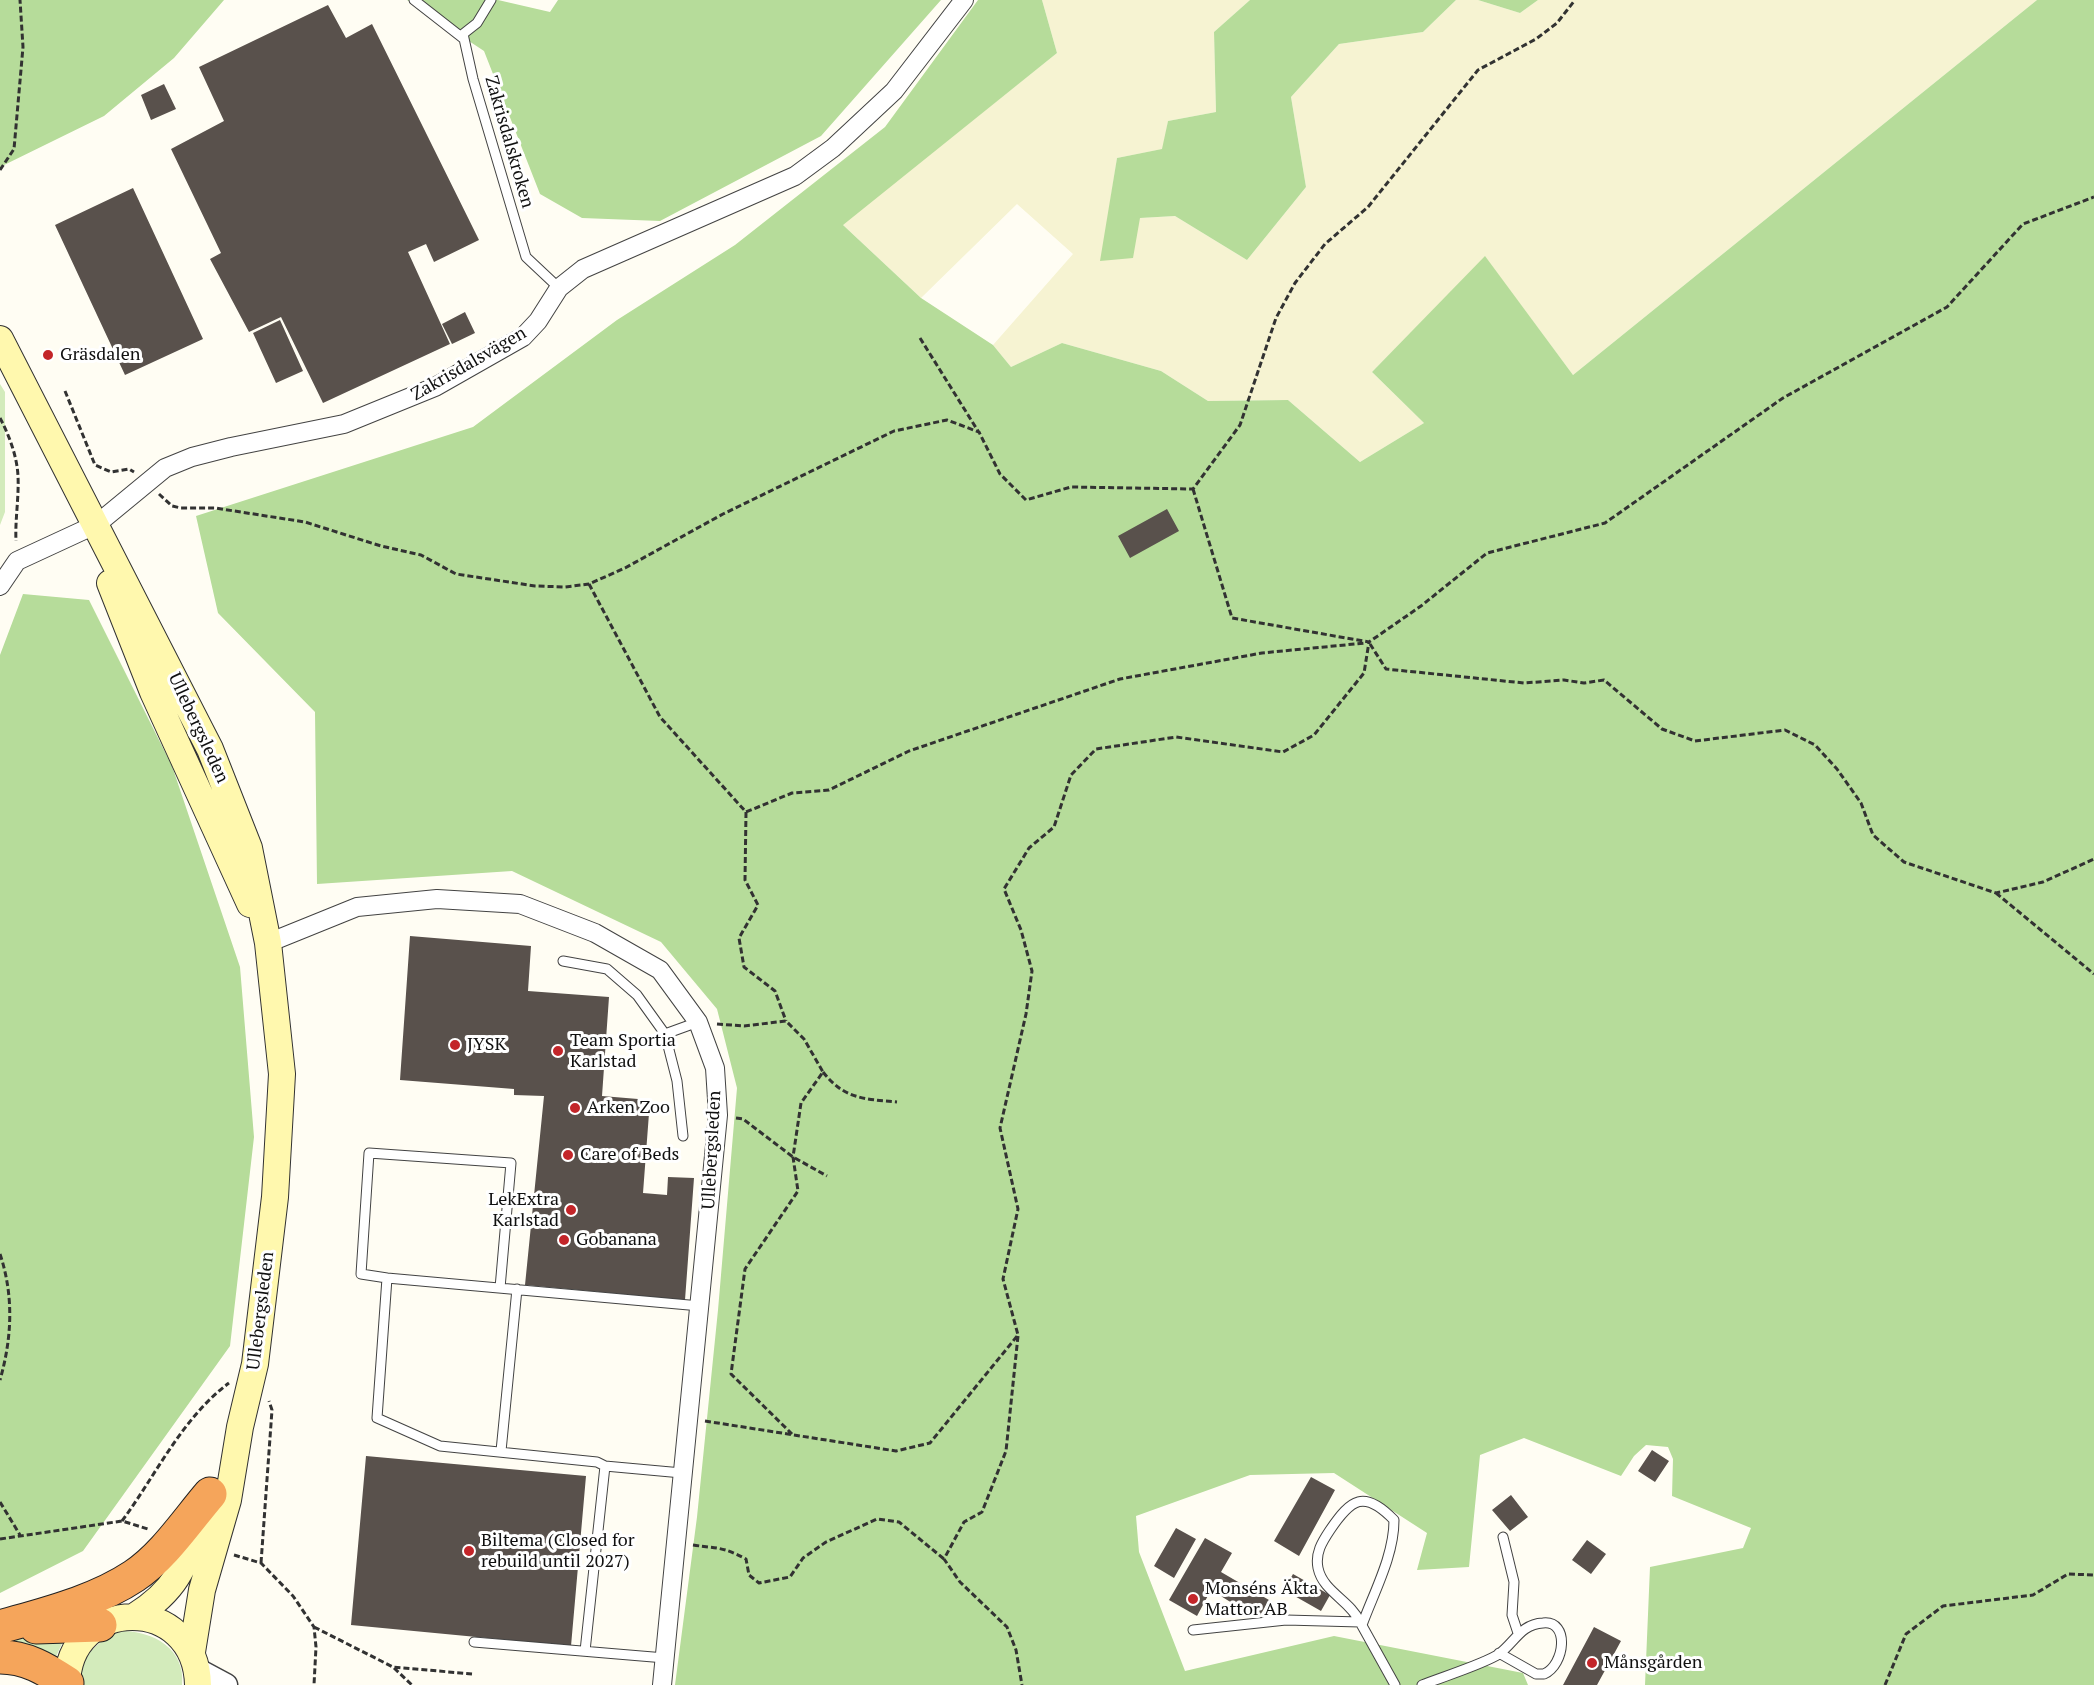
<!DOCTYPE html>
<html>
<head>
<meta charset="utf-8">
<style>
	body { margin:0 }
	canvas { display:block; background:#fffdf3 }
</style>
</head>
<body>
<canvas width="2094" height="1685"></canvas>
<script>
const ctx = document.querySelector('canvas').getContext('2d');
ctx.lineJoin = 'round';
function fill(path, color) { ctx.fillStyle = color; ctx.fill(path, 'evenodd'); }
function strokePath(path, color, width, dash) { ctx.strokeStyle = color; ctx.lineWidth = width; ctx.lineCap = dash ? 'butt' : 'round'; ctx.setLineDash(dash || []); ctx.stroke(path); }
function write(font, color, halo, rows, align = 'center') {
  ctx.font = font + ' "PT Serif",serif'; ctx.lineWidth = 6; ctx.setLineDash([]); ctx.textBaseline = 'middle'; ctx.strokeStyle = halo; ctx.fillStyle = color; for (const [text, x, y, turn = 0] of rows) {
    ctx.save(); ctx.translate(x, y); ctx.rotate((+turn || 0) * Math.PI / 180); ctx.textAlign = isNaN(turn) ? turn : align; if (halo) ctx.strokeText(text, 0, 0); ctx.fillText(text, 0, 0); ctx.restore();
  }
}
const farmland = new Path2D(`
	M1042 0H1250L1214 32 1216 112 1168 121 1163 149 1117 158 1101 261 1140 218 1175 216 1247 260 1306 187 1291 97 1339 44 1423 32 1456 0H1478L1520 13 1538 0H2037L1573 375 1485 257 1372 372 1424 423 1360 462 1288 400 1208 401 1161 371 1062 343 1011 367 993 345 1073 254 1017 204 921 298 842 224 1057 53Z`);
const green = new Path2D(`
	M0 384 5 392V512L0 525Z
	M122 1631C153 1631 186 1649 182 1685H81C78 1657 98 1640 122 1631Z
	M66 1635 53 1663 0 1638Z`);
const forest = new Path2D(`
	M0 0H224L174 58 104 116 0 167Z
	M407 0H498L550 12 558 0H941L821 136 660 221 582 218 540 194 484 51Z
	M978 0H1042L1057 53 843 225 921 298 993 345 1011 367 1062 343 1161 371 1208 401 1288 400 1360 462 1424 423 1372 372 1485 256 1573 375 2037 0H2094V1685H1645L1650 1567 1743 1548 1751 1528 1672 1496 1673 1459 1668 1447 1646 1445 1634 1456 1621 1476 1524 1438 1480 1455 1469 1567 1417 1570 1427 1533 1334 1473 1250 1475 1136 1516 1139 1552 1185 1671 1334 1636 1523 1673 1528 1685H675L697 1517 718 1310 737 1088 717 1009 661 942 512 871 317 884 315 712 218 613 196 516 473 427 617 320 735 245 885 127Z
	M1250 0H1456L1423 32 1339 44 1291 97 1306 187 1247 260 1175 216 1140 218 1133 258 1100 261 1117 158 1162 149 1168 121 1216 112 1214 32Z
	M1478 0H1538L1520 13Z
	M23 594 89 600 172 766 240 967 254 1137 230 1346 83 1551 0 1593V655Z`);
const building = new Path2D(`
	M328 5 346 38 372 24 479 240 434 262 426 244 408 252 450 344 323 403 281 317 249 332 210 259 221 253 171 149 224 121 199 67Z
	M164 84 176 109 151 120 141 95Z
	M133 188 203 339 125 375 55 225Z
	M465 312 475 333 452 344 442 324Z
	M280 320 303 371 276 383 253 333Z
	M1167 509 1179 531 1130 558 1118 536Z
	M410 936 531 946 528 991 609 997 602 1096 650 1100 643 1193 667 1195 668 1177 694 1178 685 1300 525 1285 544 1096 514 1095V1089L400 1080Z
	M1652 1450 1669 1461 1655 1482 1638 1471Z
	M366 1456 586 1476 571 1646 351 1625Z
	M1311 1477 1335 1490 1299 1556 1274 1541Z
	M1511 1495 1528 1517 1510 1531 1492 1510Z
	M1176 1528 1196 1539 1174 1578 1154 1566Z
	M1205 1538 1232 1553 1221 1572 1269 1600 1258 1619 1211 1590 1197 1616 1169 1600Z
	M1587 1540 1606 1554 1591 1574 1572 1560Z
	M1293 1574 1330 1595 1321 1611 1284 1590Z
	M1594 1627 1621 1641 1597 1685H1563Z`);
const path = new Path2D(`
	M0 170 14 149 23 47 20 0
	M920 338 978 431
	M65 391 95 465 111 472 129 469 134 472
	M0 418C9 435 17 456 18 476 19 498 15 519 16 541
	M1193 489 1232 618 1369 642 1421 606 1487 553 1605 523 1783 398 1947 307 2023 224 2094 197
	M159 494 172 506 181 508H215L305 522 381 546 421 555 456 574 535 586 565 587 589 584 625 568 723 514 894 431 947 420 979 432 1000 474 1026 500 1071 487 1193 489 1240 425 1276 318 1295 283 1325 244 1368 207 1478 70 1536 39 1557 23 1575 0
	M589 584 660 717 746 812 792 793 829 790 909 751 1120 679 1262 653 1365 643
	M1370 644 1386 669 1524 683 1564 680 1584 683 1604 680 1662 729 1695 741 1785 730 1815 745 1837 769 1861 803 1873 835 1904 862 1996 893 2043 882 2094 859
	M746 812 745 880 758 905 739 938 744 967 775 991 786 1021
	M1996 893 2094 974
	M717 1024 744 1026 786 1021 804 1039 823 1072 801 1103 793 1157 798 1191 745 1269 731 1374 792 1434
	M823 1072C844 1099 864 1099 897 1102
	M736 1118 743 1119 793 1157 827 1176
	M0 1254C14 1296 12 1338 0 1380
	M1018 1336 1006 1451 982 1512 964 1522 944 1559 960 1582 1007 1627 1016 1650 1022 1685
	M705 1421 896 1451 930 1443 1018 1335 1003 1279 1018 1209 1000 1128 1026 1014 1032 971 1021 930 1004 889 1029 848 1054 827 1071 775 1096 749 1176 737 1283 752 1314 735 1364 673 1369 642
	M0 1502 20 1535
	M122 1521C156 1475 182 1418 229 1383
	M0 1539 122 1521 148 1529
	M693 1545C719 1549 721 1546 746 1559L749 1575 759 1583 790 1577 803 1558 826 1542 877 1519 899 1522 944 1559
	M234 1555 261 1563 293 1596 314 1627 316 1647 314 1685
	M261 1563 272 1410 269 1401
	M314 1627 393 1667 472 1674
	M394 1668 412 1685
	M1885 1685 1906 1634 1943 1606 2033 1595 2068 1574 2094 1575`);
const service = new Path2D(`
	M414 0 464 39
	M491 0 477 23 463 34 473 79 526 257 559 288
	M563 961 607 969 637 995 665 1034 677 1081 683 1136
	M665 1034 698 1022
	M387 1278 700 1306
	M500 1288 511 1163 369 1153 361 1274 387 1278 377 1418 440 1446 597 1462 605 1466 682 1473
	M501 1451 517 1289
	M1503 1537 1514 1582 1512 1615 1518 1633
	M1360 1622C1350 1600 1323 1592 1318 1568 1315 1553 1322 1542 1330 1530 1351 1499 1364 1489 1394 1520 1394 1556 1374 1592 1362 1625
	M1193 1630 1286 1620 1360 1622 1395 1685
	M474 1642 665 1658
	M585 1651 605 1466
	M1422 1685C1442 1677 1484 1664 1499 1654 1515 1642 1521 1624 1543 1623 1570 1620 1565 1665 1544 1674H1536L1499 1653`);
const minor = new Path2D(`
	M0 586 17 561 97 524 165 468 192 457 231 447 344 424 435 387 523 337 538 321 559 288 583 269 795 176 833 148 894 91 964 0
	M268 943 357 907 437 899 520 904 595 933 660 970 698 1022 715 1068 718 1115 662 1685`);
const tertiary = new Path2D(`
	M198 1670 226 1685`);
const secondary = new Path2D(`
	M0 339 210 749 249 848 268 943 282 1074 275 1197 255 1364 240 1427 228 1500 202 1590 192 1652
	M110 583 153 692 250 904
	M135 1616C183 1586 186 1559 204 1509
	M67 1685C68 1595 196 1594 198 1685`);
const motorway = new Path2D(`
	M0 1627C45 1614 95 1602 134 1576 164 1556 186 1522 210 1494
	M36 1627 100 1625
	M0 1657C26 1657 46 1669 67 1683`);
const markers = [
	[48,355,6,"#c32529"],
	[455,1045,6,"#c32529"],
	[558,1051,6,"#c32529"],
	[575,1108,6,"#c32529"],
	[568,1155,6,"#c32529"],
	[571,1210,6,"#c32529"],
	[564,1240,6,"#c32529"],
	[469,1551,6,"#c32529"],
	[1193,1599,6,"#c32529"],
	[1592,1663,6,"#c32529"]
];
const streetNames = [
	["Zakrisdalskroken",509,142,74],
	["Zakrisdalsvägen",469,364,-30],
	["Ullebergsleden",198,728,65],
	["Ullebergsleden",712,1150,-87],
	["Ullebergsleden",261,1311,-83]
];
const poiNames = [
	["Gräsdalen",60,355],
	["Team Sportia",570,1041],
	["Karlstad",570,1062],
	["JYSK",467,1045],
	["Arken Zoo",587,1108],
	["Care of Beds",580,1155],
	["LekExtra",559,1200,"right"],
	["Karlstad",559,1221,"right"],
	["Gobanana",576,1240],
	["Biltema (Closed for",481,1541],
	["rebuild until 2027)",481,1562],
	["Monséns Äkta",1205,1589],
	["Mattor AB",1205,1610],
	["Månsgården",1604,1663]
];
fill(farmland, '#f6f3d2');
fill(green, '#d3ebbb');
fill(forest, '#b6dc9a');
fill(building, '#59514c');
strokePath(service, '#434343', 11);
strokePath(minor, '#434343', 20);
strokePath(tertiary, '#434343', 25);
strokePath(secondary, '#323232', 28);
strokePath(motorway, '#212121', 35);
strokePath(path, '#323232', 3, [6, 3]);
strokePath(service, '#fff', 9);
strokePath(minor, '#fff', 18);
strokePath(tertiary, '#fff', 22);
strokePath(secondary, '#fff8ae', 26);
strokePath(motorway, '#f5a55b', 33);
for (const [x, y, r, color] of markers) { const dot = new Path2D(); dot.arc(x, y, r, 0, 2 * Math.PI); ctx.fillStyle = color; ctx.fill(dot); strokePath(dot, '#fff', 2); }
write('18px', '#101010', '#fff', streetNames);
write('18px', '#101010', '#fff', poiNames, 'left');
</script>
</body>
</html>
